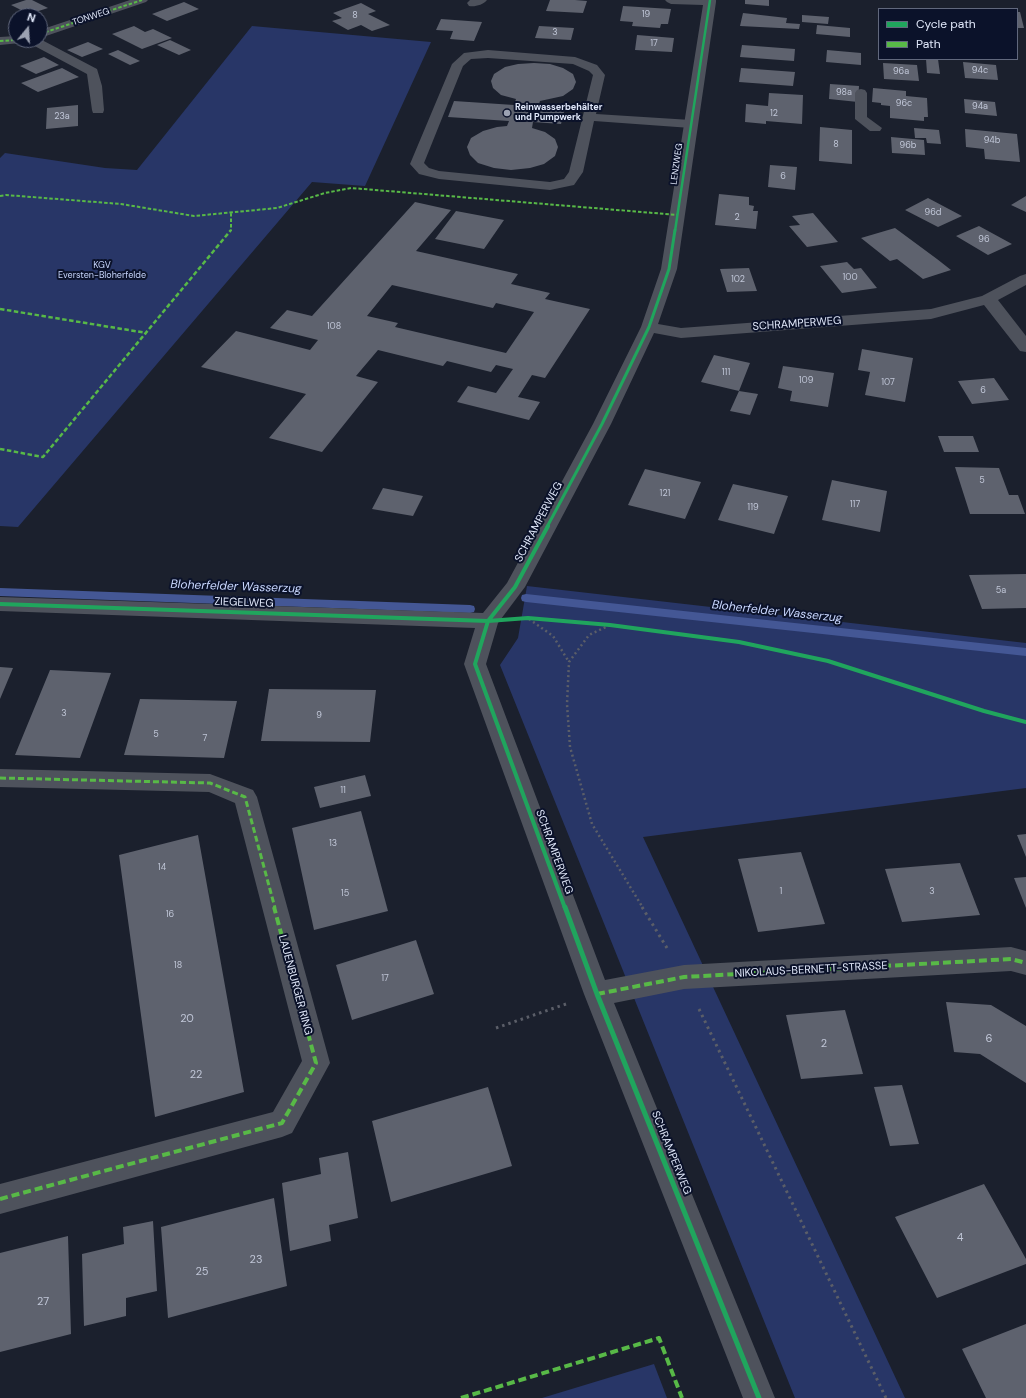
<!DOCTYPE html>
<html>
<head>
<meta charset="utf-8">
<style>
	body { margin:0 }
	#map { position:relative; width:1026px; height:1398px; overflow:hidden; background:#1b202d; font-family:"DM Sans",sans-serif }
	canvas { display:block }
	.legend { position:absolute; left:878px; top:8px; width:140px; height:52px; box-sizing:border-box; background:#0b122a; border:1px solid #61687d; margin:0; padding:5px 7px; list-style:none; font-size:12px; color:#e1e8fa }
	.legend li { display:flex; align-items:center; gap:8px; height:20px }
	.legend b { width:20px; border:1px solid #61687d }
	.north { position:absolute; left:8px; top:8px; width:40px; height:40px; box-sizing:border-box; background:#0b122a; border:1px solid #61687d; border-radius:50%; rotate:18deg; font-size:11px; font-weight:700; line-height:16px; text-align:center; color:#e1e8fa }
	.north::after { content:''; display:block; margin:auto; width:14px; height:18px; background:#9ca2b2; clip-path:polygon(50% 0,100% 100%,50% 72%,0 100%) }
</style>
</head>
<body>
<div id="map">
<canvas width="1026" height="1398"></canvas>
<ul class="legend">
<li><b style="height:5px;background:#20a55d"></b>Cycle path</li>
<li><b style="height:5px;background:#58b947"></b>Path</li>
</ul>
<div class="north">N</div>
</div>
<script>
const ctx = document.querySelector('canvas').getContext('2d');
ctx.lineJoin = 'round';
function fill(path, color) { ctx.fillStyle = color; ctx.fill(path, 'evenodd'); }
function strokePath(path, color, width, dash) { ctx.strokeStyle = color; ctx.lineWidth = width; ctx.lineCap = dash ? 'butt' : 'round'; ctx.setLineDash(dash || []); ctx.stroke(path); }
function write(font, color, halo, rows, align = 'center') {
  ctx.font = font + ' "DM Sans",sans-serif'; ctx.lineWidth = 4; ctx.setLineDash([]); ctx.textBaseline = 'middle'; ctx.strokeStyle = halo; ctx.fillStyle = color; for (const [text, x, y, turn = 0] of rows) {
    ctx.save(); ctx.translate(x, y); ctx.rotate((+turn || 0) * Math.PI / 180); ctx.textAlign = isNaN(turn) ? turn : align; if (halo) ctx.strokeText(text, 0, 0); ctx.fillText(text, 0, 0); ctx.restore();
  }
}
const green = new Path2D(`
	M252 26 431 42 365 186 312 182 18 527 0 526V158L5 153 105 168 137 170Z
	M527 586 1026 643V788L643 837 905 1398H795L500 665 518 638Z
	M654 1364 667 1398H542Z`);
const stream = new Path2D(`
	M0 588 470 605 474 606 475 609 474 612 470 613 0 596Z
	M526 594 1026 648V656L526 602 522 601 521 598 522 595Z`);
const building = new Path2D(`
	M26 0H32L48 8 29 14 11 5Z
	M550 0H575L587 1 583 13 546 11Z
	M745 0H769V6L745 4Z
	M184 2 199 9 167 21 152 14Z
	M361 3 376 11 368 14 390 25 372 31 361 25 348 30 332 21 342 18 333 13Z
	M623 6 671 9 668 24H661L660 28 632 26 633 22 620 21Z
	M1017 12H1020L1024 28H1017Z
	M743 13 787 18 786 23 800 24 799 29 740 26Z
	M802 15 829 17 828 24 802 22Z
	M441 19 482 22 474 41 450 39 453 31 436 30Z
	M817 25 850 28V37L816 34Z
	M134 26 145 32 153 29 172 38 142 49 112 34Z
	M539 26 574 28 571 40 535 38Z
	M637 35 674 38 672 52 635 50Z
	M170 40 191 50 179 55 157 45Z
	M88 42 103 49 82 57 67 50Z
	M742 45 795 49 794 61 740 57Z
	M118 50 140 61 130 65 108 54Z
	M827 50 861 53V65L826 62Z
	M44 57 59 65 36 74 20 66Z
	M926 59H938L940 74 927 73Z
	M963 62 996 65 998 80 965 78Z
	M534 63 550 64 563 68 573 74 576 82 573 89 563 96 540 101 538 107 565 108 561 124 533 122 532 128 545 132 555 139 558 147 555 156 544 164 530 168 511 170 494 168 478 163 470 155 467 147 471 138 483 131 497 127 507 126 509 121 448 117 454 101 514 105 516 99 501 95 493 88 491 81 494 74 505 67 518 64Z
	M883 63 917 65 919 81 884 79Z
	M62 68 79 77 38 92 21 83Z
	M741 68 795 72 793 86 739 82Z
	M830 84 859 86 858 102 829 99Z
	M873 88 906 91V96L927 98 928 117H924V121L890 118V106L881 105V103L872 102Z
	M769 93 803 95 802 124 766 121V124L745 122 746 104 768 106Z
	M964 99 995 102 997 116 965 113Z
	M78 105V126L46 129 47 108Z
	M820 127 852 130V164L819 161Z
	M914 128 939 130 941 144 927 143 926 138H915Z
	M965 129 1017 134 1020 162 985 159 984 149 966 147Z
	M891 137 924 140 925 155 892 153Z
	M770 165 797 167 795 190 768 187Z
	M719 194 749 197V205L754 206 753 211H758L756 229 715 225Z
	M1026 196V212L1011 205Z
	M928 198 962 216 938 227 905 210Z
	M415 202 451 210 416 251 518 274 511 284 550 293 545 299 590 309 545 378 532 375 518 397 540 402 529 420 457 402 468 386 496 393 513 369 496 365 491 372 447 361 443 366 378 350 356 376 378 382 322 452 269 438 306 394 201 367 236 331 310 350 318 340 270 328 287 310 312 316ZM392 285 493 308 496 303 534 312 506 353 395 327 398 323 367 316Z
	M456 211 504 220 484 249 435 239Z
	M813 213 824 226 838 242 807 247 789 226 800 225 792 216Z
	M979 226 1012 244 988 255 956 236Z
	M895 228 937 259 951 270 923 279 897 259 890 261 861 238Z
	M847 262 854 269 861 268 877 288 842 293 820 266Z
	M749 268 757 291 727 292 720 269Z
	M862 349 913 358 905 402 865 395 870 372 858 370Z
	M714 355 750 363 739 391 701 382Z
	M783 366 834 373 828 407 790 401 792 391 778 388Z
	M994 378 1009 400 972 404 958 381Z
	M739 391 758 394 750 415 730 411Z
	M938 436H973L979 452H944Z
	M955 467 999 468 1009 495H1018L1025 514H970Z
	M645 469 701 482 685 519 628 505Z
	M832 480 887 491 880 532 822 520Z
	M733 484 788 496 774 534 718 520Z
	M383 488 423 496 413 516 372 509Z
	M1026 574V608L982 609 969 575Z
	M0 667 13 668 0 699Z
	M50 670 111 673 80 758 15 755Z
	M269 689 376 690 370 742 261 741Z
	M140 699 237 701 224 758 124 755Z
	M365 775 371 796 320 808 314 787Z
	M361 811 388 911 314 930 292 828Z
	M1026 834V857L1017 835Z
	M198 835 244 1092 155 1117 119 855Z
	M801 852 825 924 758 932 738 859Z
	M960 863 980 915 902 922 885 869Z
	M1026 877V908L1014 878Z
	M416 940 434 994 352 1020 336 965Z
	M946 1002 991 1005 1026 1026V1083L980 1054 954 1052Z
	M845 1010 863 1074 801 1079 786 1015Z
	M902 1085 919 1144 890 1146 874 1087Z
	M488 1087 512 1166 391 1202 372 1121Z
	M348 1152 358 1218 329 1225 331 1241 290 1251 282 1183 321 1174 319 1158Z
	M984 1184 1026 1259V1264L937 1298 895 1217Z
	M274 1198 287 1286 168 1318 161 1227Z
	M153 1221 157 1291 126 1298V1316L84 1326 82 1254 124 1244 123 1227Z
	M68 1236 71 1334 0 1352V1253Z
	M1026 1324V1398H986L962 1349Z`);
const pathFar1 = new Path2D(`
	M528 618 610 625 739 642 828 661 984 711 1026 722
	M529 619 553 636 569 662
	M610 625 589 635 569 662 567 704 570 747 592 824 643 908`);
const path = new Path2D(`
	M642 907 667 948
	M699 1009 886 1398
	M496 1028 566 1004`);
const service = new Path2D(`
	M40 39 97 69 102 86 104 110 103 113H93L92 110 87 74 29 43 27 40Z
	M488 50 575 57 597 65 605 75 596 114 691 120 696 121 697 124 696 127 691 128 594 121 583 172 574 185 550 190 439 179 419 174 410 164 452 64 464 53ZM488 58 573 64 589 71 593 75 569 172 564 179 550 182 439 171 429 168 424 163 463 66 471 59Z
	M861 89 865 90 867 93V117L882 128 880 131H870L855 119V93L857 90Z`);
const minor = new Path2D(`
	M130 0H148L146 2 40 38V30Z
	M470 0H487C483 5 475 7 469 6L467 3Z
	M665 0H716V2L677 269 658 324 681 328 931 309 982 296 1020 276 1026 274V285L998 300 1026 336V352L1020 351 984 305 931 319 681 338 654 333 611 424 525 587 498 623 486 664 605 980 684 965 1011 947 1026 951V975L1011 971 684 989 614 1003 775 1398H743L584 994 464 664 475 628 0 611V597L483 613 507 583 593 424 641 327 661 269 703 5 671 4 667 2Z
	M16 36V40H22L20 43 0 45V37Z
	M0 769 210 774 253 790 257 797 330 1063 292 1133 282 1137 0 1214V1184L273 1112 302 1061 235 803 209 792 0 787Z`);
const quietFar3 = new Path2D(`
	M40 34 142 0
	M0 41 16 40
	M0 196 6 195 121 204 194 216 277 208 325 193 351 188 678 215
	M231 213V231`);
const quietFar2 = new Path2D(`
	M0 309 147 333
	M0 449 43 457 231 230`);
const quietFar1 = new Path2D(`
	M0 778 210 783 245 797 275 908`);
const quiet = new Path2D(`
	M597 994 684 977 1011 959 1026 963
	M0 1199 282 1123 316 1063 274 907
	M461 1398 659 1338 682 1398`);
const cyclewayFar3 = new Path2D(`
	M675 231 710 0`);
const cyclewayFar2 = new Path2D(`
	M547 527 602 424 649 327 669 269 675 230`);
const cyclewayFar1 = new Path2D(`
	M548 526 515 587 488 621 475 664 565 908
	M0 604 488 621 528 618 610 625 739 642 828 661 984 711 1026 722`);
const cycleway = new Path2D(`
	M565 907 597 994 759 1398`);
const markers = [
	[507,113,4,"#9ca2b2"]
];
const numberNames = [
	["19",646,15],
	["8",355,16],
	["3",555,33],
	["17",654,44],
	["94c",980,71],
	["96a",901,72],
	["98a",844,93],
	["96c",904,104],
	["94a",980,107],
	["12",774,114],
	["23a",62,117],
	["94b",992,141],
	["8",836,145],
	["96b",908,146],
	["6",783,177],
	["96d",933,213],
	["2",737,218],
	["96",984,240],
	["100",850,278],
	["102",738,280],
	["108",334,327],
	["111",726,373],
	["109",806,381],
	["107",888,383],
	["6",983,391],
	["5",982,481],
	["121",665,494],
	["117",855,505],
	["119",753,508],
	["5a",1001,591],
	["3",64,714],
	["9",319,716],
	["5",156,735],
	["7",205,739],
	["11",343,791],
	["13",333,844],
	["14",162,868],
	["1",781,892],
	["3",932,892],
	["15",345,894],
	["16",170,915],
	["18",178,966],
	["17",385,979]
];
const farStreetnames = [
	["TONWEG",91,17,-18],
	["LENZWEG",677,164,-82]
];
const farPoinames = [
	["Reinwasserbehälter",515,108],
	["und Pumpwerk",515,118]
];
const farParknames = [
	["KGV",102,266],
	["Eversten-Bloherfelde",102,276]
];
const streetNames = [
	["SCHRAMPERWEG",797,324,-4],
	["SCHRAMPERWEG",539,522,-62],
	["ZIEGELWEG",244,603,2],
	["SCHRAMPERWEG",554,852,70],
	["NIKOLAUS-BERNETT-STRASSE",811,970,-3],
	["LAUENBURGER RING",295,985,75],
	["SCHRAMPERWEG",671,1153,68]
];
const nearNumbernames = [
	["20",187,1019],
	["6",989,1039],
	["2",824,1044],
	["22",196,1075],
	["4",960,1238],
	["23",256,1260],
	["25",202,1272],
	["27",43,1302]
];
const waterNames = [
	["Bloherfelder Wasserzug",236,587,2],
	["Bloherfelder Wasserzug",777,612,6]
];
fill(green, '#283667');
fill(stream, '#445795');
fill(building, '#5e626e');
strokePath(pathFar1, '#5b5e68', 2.5, [2, 3]);
strokePath(path, '#5b5e68', 3, [2.5, 4]);
fill(service, '#4e525c');
fill(minor, '#4e525c');
strokePath(quietFar3, '#58b947', 2, [3.5, 2]);
strokePath(quietFar2, '#58b947', 2.5, [4.5, 2.5]);
strokePath(quietFar1, '#58b947', 3, [6, 3]);
strokePath(quiet, '#58b947', 4, [8, 4]);
strokePath(cyclewayFar3, '#20a55d', 2.5);
strokePath(cyclewayFar2, '#20a55d', 3);
strokePath(cyclewayFar1, '#20a55d', 4);
strokePath(cycleway, '#20a55d', 5);
for (const [x, y, r, color] of markers) { const dot = new Path2D(); dot.arc(x, y, r, 0, 2 * Math.PI); ctx.fillStyle = color; ctx.fill(dot); strokePath(dot, '#0b122a', 1.5); }
write('9px', '#c0c6d7', null, numberNames);
write('9px', '#e1e8fa', '#0b122a', farStreetnames);
write('bold 9px', '#e1e8fa', '#0b122a', farPoinames, 'left');
write('9px', '#c6d4fb', '#0b122a', farParknames);
write('11px', '#e1e8fa', '#0b122a', streetNames);
write('11px', '#c0c6d7', null, nearNumbernames);
write('italic 12px', '#c9d7fe', '#0b122a', waterNames);
</script>
</body>
</html>
